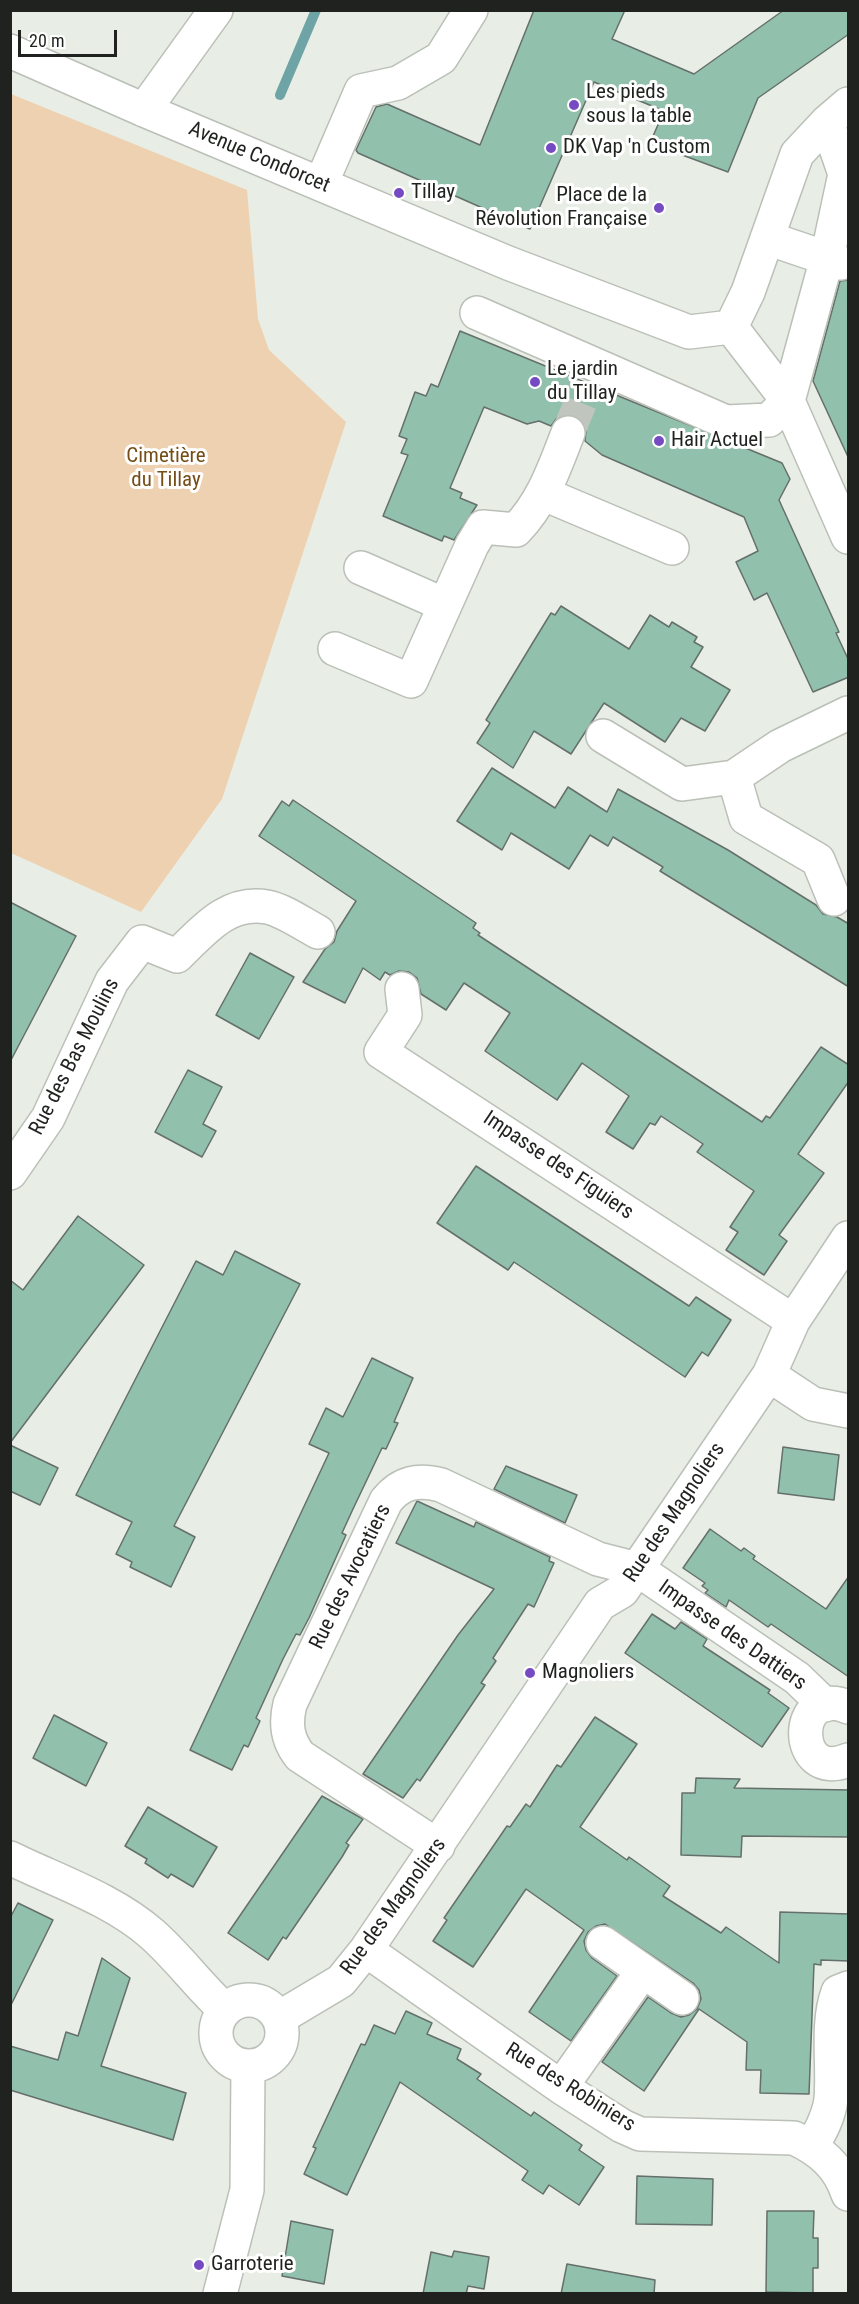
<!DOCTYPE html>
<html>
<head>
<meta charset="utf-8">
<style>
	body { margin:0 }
	#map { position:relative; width:859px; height:2304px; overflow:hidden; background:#e8eee5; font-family:"Roboto Condensed",sans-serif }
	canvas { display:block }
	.frame { position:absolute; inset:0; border:12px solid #1f221e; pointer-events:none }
	.scale { position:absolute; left:18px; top:30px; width:99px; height:27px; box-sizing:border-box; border:3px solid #1f221e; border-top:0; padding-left:8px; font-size:18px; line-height:21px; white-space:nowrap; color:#1f221e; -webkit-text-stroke:4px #fff; paint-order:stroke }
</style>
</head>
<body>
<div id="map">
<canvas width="859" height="2304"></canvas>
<div class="frame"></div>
<div class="scale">20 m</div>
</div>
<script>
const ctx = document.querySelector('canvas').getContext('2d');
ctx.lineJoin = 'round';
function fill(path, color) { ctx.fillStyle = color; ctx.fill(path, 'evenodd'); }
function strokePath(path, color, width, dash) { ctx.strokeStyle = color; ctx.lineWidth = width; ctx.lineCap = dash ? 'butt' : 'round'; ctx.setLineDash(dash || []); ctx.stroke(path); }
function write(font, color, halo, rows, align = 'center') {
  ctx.font = font + ' "Roboto Condensed",sans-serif'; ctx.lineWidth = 6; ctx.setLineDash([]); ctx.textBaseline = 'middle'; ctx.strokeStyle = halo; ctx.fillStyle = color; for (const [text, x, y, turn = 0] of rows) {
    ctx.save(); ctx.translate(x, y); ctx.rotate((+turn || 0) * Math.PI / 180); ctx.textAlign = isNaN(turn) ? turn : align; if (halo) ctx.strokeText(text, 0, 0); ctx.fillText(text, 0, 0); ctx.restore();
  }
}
const green = new Path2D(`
	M11 94 247 190 258 319 269 350 346 422 222 799 141 912 11 853Z`);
const stream = new Path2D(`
	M280 95 316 10`);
const building = new Path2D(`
	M534 10H625L612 39 694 74 784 10H849V34L758 98 728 172 650 143 664 111 594 82 530 229 358 153 356 150 376 107 387 104 480 145Z
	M849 280V459L813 381 840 281Z
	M460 331 782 463 790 479 779 500 839 632 836 633 849 661V677L813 692 767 593 754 600 736 562 758 551 744 517 602 455 585 441 586 430 582 421 574 415H565L557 418 551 426 539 421 527 424 484 407 450 488 462 493 460 498 477 505 454 540 444 536 442 541 383 516 408 455 401 453 407 439 399 436 415 392 426 396 431 384 438 387Z
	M561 606 629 649 650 615 669 627 672 622 697 637 694 642 703 647 691 667 730 690 705 731 681 718 665 742 604 703 571 754 534 731 513 768 477 743 490 723 486 720 532 644 551 613 555 615Z
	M492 768 555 808 568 787 607 812 618 789 728 850 816 905 823 914 837 917 849 924V987L660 871 663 867 613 837 608 846 590 835 569 869 511 833 502 850 457 821Z
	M293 800 476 923 473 928 480 933 478 935 762 1122 766 1116 770 1118 821 1047 849 1065V1081L798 1154 824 1173 779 1235 787 1241 764 1275 726 1250 738 1232 730 1227 754 1191 697 1152 703 1144 661 1116 655 1125 650 1123 633 1149 606 1132 629 1096 582 1063 557 1100 485 1051 510 1013 464 983 446 1010 421 994 417 978 409 972 399 971 390 975 385 972 380 980 363 968 345 1003 303 982 325 949 334 942 337 931 356 901 259 836 282 801 289 806Z
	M10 902 76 936 10 1062Z
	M250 953 294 977 259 1039 216 1015Z
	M188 1070 222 1087 203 1124 216 1131 202 1157 155 1132Z
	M476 1166 689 1306 696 1297 731 1320 708 1356 702 1352 685 1377 514 1262 508 1270 437 1223Z
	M78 1216 144 1265 10 1443V1280L23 1290Z
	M235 1251 300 1284 174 1526 195 1537 171 1587 130 1567 132 1562 116 1554 132 1522 76 1495 196 1261 223 1275Z
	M372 1358 413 1378 394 1422 398 1423 386 1449 382 1448 353 1509 342 1533 346 1535 309 1618 300 1635 296 1634 283 1659 256 1718 260 1721 248 1747 244 1745 232 1770 190 1750 329 1453 309 1444 326 1408 343 1417Z
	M10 1445 58 1468 40 1505 10 1491Z
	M783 1447 839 1455 834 1500 778 1493Z
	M506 1466 577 1495 565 1523 494 1489Z
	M417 1501 474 1527 476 1522 550 1557 549 1561 554 1563 534 1607 528 1604 493 1658 496 1661 481 1683 485 1685 420 1781 417 1779 403 1798 363 1774 458 1635 494 1589 396 1543Z
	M710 1529 741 1551 744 1548 755 1556 753 1559 826 1609 849 1576V1677L771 1624 768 1627 729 1600 726 1607 705 1593 708 1590 702 1586 705 1583 683 1568Z
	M652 1614 675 1629 681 1622 707 1639 703 1646 770 1690 768 1693 789 1708 762 1747 625 1653Z
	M54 1715 107 1743 86 1786 33 1758Z
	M595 1717 637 1744 580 1827 627 1860 629 1857 670 1886 663 1896 721 1933 726 1927 779 1963 780 1912 849 1914V1961L821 1960V1965L814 1964 809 2094 760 2093 761 2070H746L747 2042 699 2009 644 2091 602 2062 648 1997 671 2013 681 2017 689 2015 697 2009 701 1999 699 1990 693 1983 605 1924 596 1926 588 1932 584 1941 586 1950 592 1958 617 1976 571 2041 529 2012 584 1930 526 1889 473 1967 433 1941 447 1920 444 1918 507 1826 510 1827 526 1804 530 1807 557 1765 561 1767Z
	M696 1778 740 1779 734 1788 849 1790V1837L742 1836 741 1857 681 1855 682 1793H695Z
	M322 1796 363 1819 346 1843 349 1845 342 1857 286 1939 283 1937 268 1960 228 1933Z
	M148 1807 217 1847 193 1887 171 1874 168 1878 145 1863 147 1859 125 1846Z
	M18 1903 53 1920 10 2007V1918Z
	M102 1958 130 1978 101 2066 186 2093 173 2140 10 2090V2046L58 2060 66 2032 78 2036Z
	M406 2011 432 2023 427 2034 461 2049 457 2059 481 2074 477 2079 531 2116 534 2112 582 2145 579 2150 604 2167 579 2205 549 2185 543 2194 522 2180 528 2171 400 2082 347 2195 304 2174 316 2148 313 2147 361 2044 365 2045 374 2025 395 2034Z
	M637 2176 713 2179 712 2225 636 2224Z
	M767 2211H814L813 2238H818V2268H813V2293L766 2292Z
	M291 2221 333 2230 324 2284 282 2276Z
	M454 2251 489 2257 484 2289 468 2286 466 2294H423L431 2252 452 2257Z
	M567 2264 655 2280 654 2294H561Z`);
const minorTunnel = new Path2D(`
	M568 433 588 384`);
const minor = new Path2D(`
	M10 51 144 110 508 263 689 332 731 327
	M144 110 216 10
	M321 184 361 91 398 83 441 58 471 10
	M767 238 841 263
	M477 313 726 422 769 420 788 401 827 258 845 174 827 122
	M731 327 748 292 797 154 827 122 848 104
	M731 327 788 401 848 537
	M544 494 672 548
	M361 568 445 605
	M335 649 411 681 472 545 483 527 516 530C543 502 554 469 568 433
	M603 736 682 784 734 777 780 746 848 713
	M734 777 746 818 818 860 834 899
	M402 989 405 1015 381 1052 793 1321
	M10 1173 48 1118 112 981 142 942 177 956C203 931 227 900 267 907 283 910 303 924 318 932
	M769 1375 813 1404 848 1411
	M848 1707C791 1683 792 1784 848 1760
	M438 1846 300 1756C287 1740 285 1724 290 1704L386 1501C401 1482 418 1479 441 1485L598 1559 637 1569 797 1678 825 1705
	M10 1858C57 1881 112 1899 152 1934 178 1957 199 1986 225 2010
	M603 1943 682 1998
	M366 1950 561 2087 622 2126 640 2134 794 2138C820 2150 839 2166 848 2194
	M216 2033a33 33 0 1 1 66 0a33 33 0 1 1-66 0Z
	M279 2018 341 1981 366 1950 600 1604 622 1591 769 1375 793 1321 848 1238
	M561 2087 643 1971
	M812 2146C821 2131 829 2116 831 2099 834 2063 826 2025 838 1992L848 1988
	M220 2294 247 2190 248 2066`);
const markers = [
	[574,105,6,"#764ac2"],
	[551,148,6,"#764ac2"],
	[399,193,6,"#764ac2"],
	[659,208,6,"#764ac2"],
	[535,382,6,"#764ac2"],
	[659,441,6,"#764ac2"],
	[530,1673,6,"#764ac2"],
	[199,2265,6,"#764ac2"]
];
const poiNames = [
	["Les pieds",586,93],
	["sous la table",586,117],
	["DK Vap 'n Custom",563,148],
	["Tillay",411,193],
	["Place de la",647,196,"right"],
	["Révolution Française",647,220,"right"],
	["Le jardin",547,370],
	["du Tillay",547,394],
	["Hair Actuel",671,441],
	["Magnoliers",542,1673],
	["Garroterie",211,2265]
];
const streetNames = [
	["Avenue Condorcet",259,158,23],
	["Rue des Bas Moulins",75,1057,-63],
	["Impasse des Figuiers",558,1166,34],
	["Rue des Magnoliers",675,1513,-56],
	["Rue des Avocatiers",351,1577,-64],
	["Impasse des Dattiers",732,1636,35],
	["Rue des Magnoliers",394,1907,-54],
	["Rue des Robiniers",570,2088,32]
];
const parkNames = [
	["Cimetière",166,457],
	["du Tillay",166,481]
];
fill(green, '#edd1b0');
strokePath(stream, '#6ea4a6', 10);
fill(building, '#91c0ad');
strokePath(building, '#656f6b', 1.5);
strokePath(minorTunnel, '#c0c5bd', 33, [33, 16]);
strokePath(minor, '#bac0b7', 36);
strokePath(minor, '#fff', 33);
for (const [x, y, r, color] of markers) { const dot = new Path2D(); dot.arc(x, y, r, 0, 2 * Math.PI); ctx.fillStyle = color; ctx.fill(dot); strokePath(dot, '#fff', 2); }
write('21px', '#1f221e', '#fff', poiNames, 'left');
write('21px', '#1f221e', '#fff', streetNames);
write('21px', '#754e17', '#fff', parkNames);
</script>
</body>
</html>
